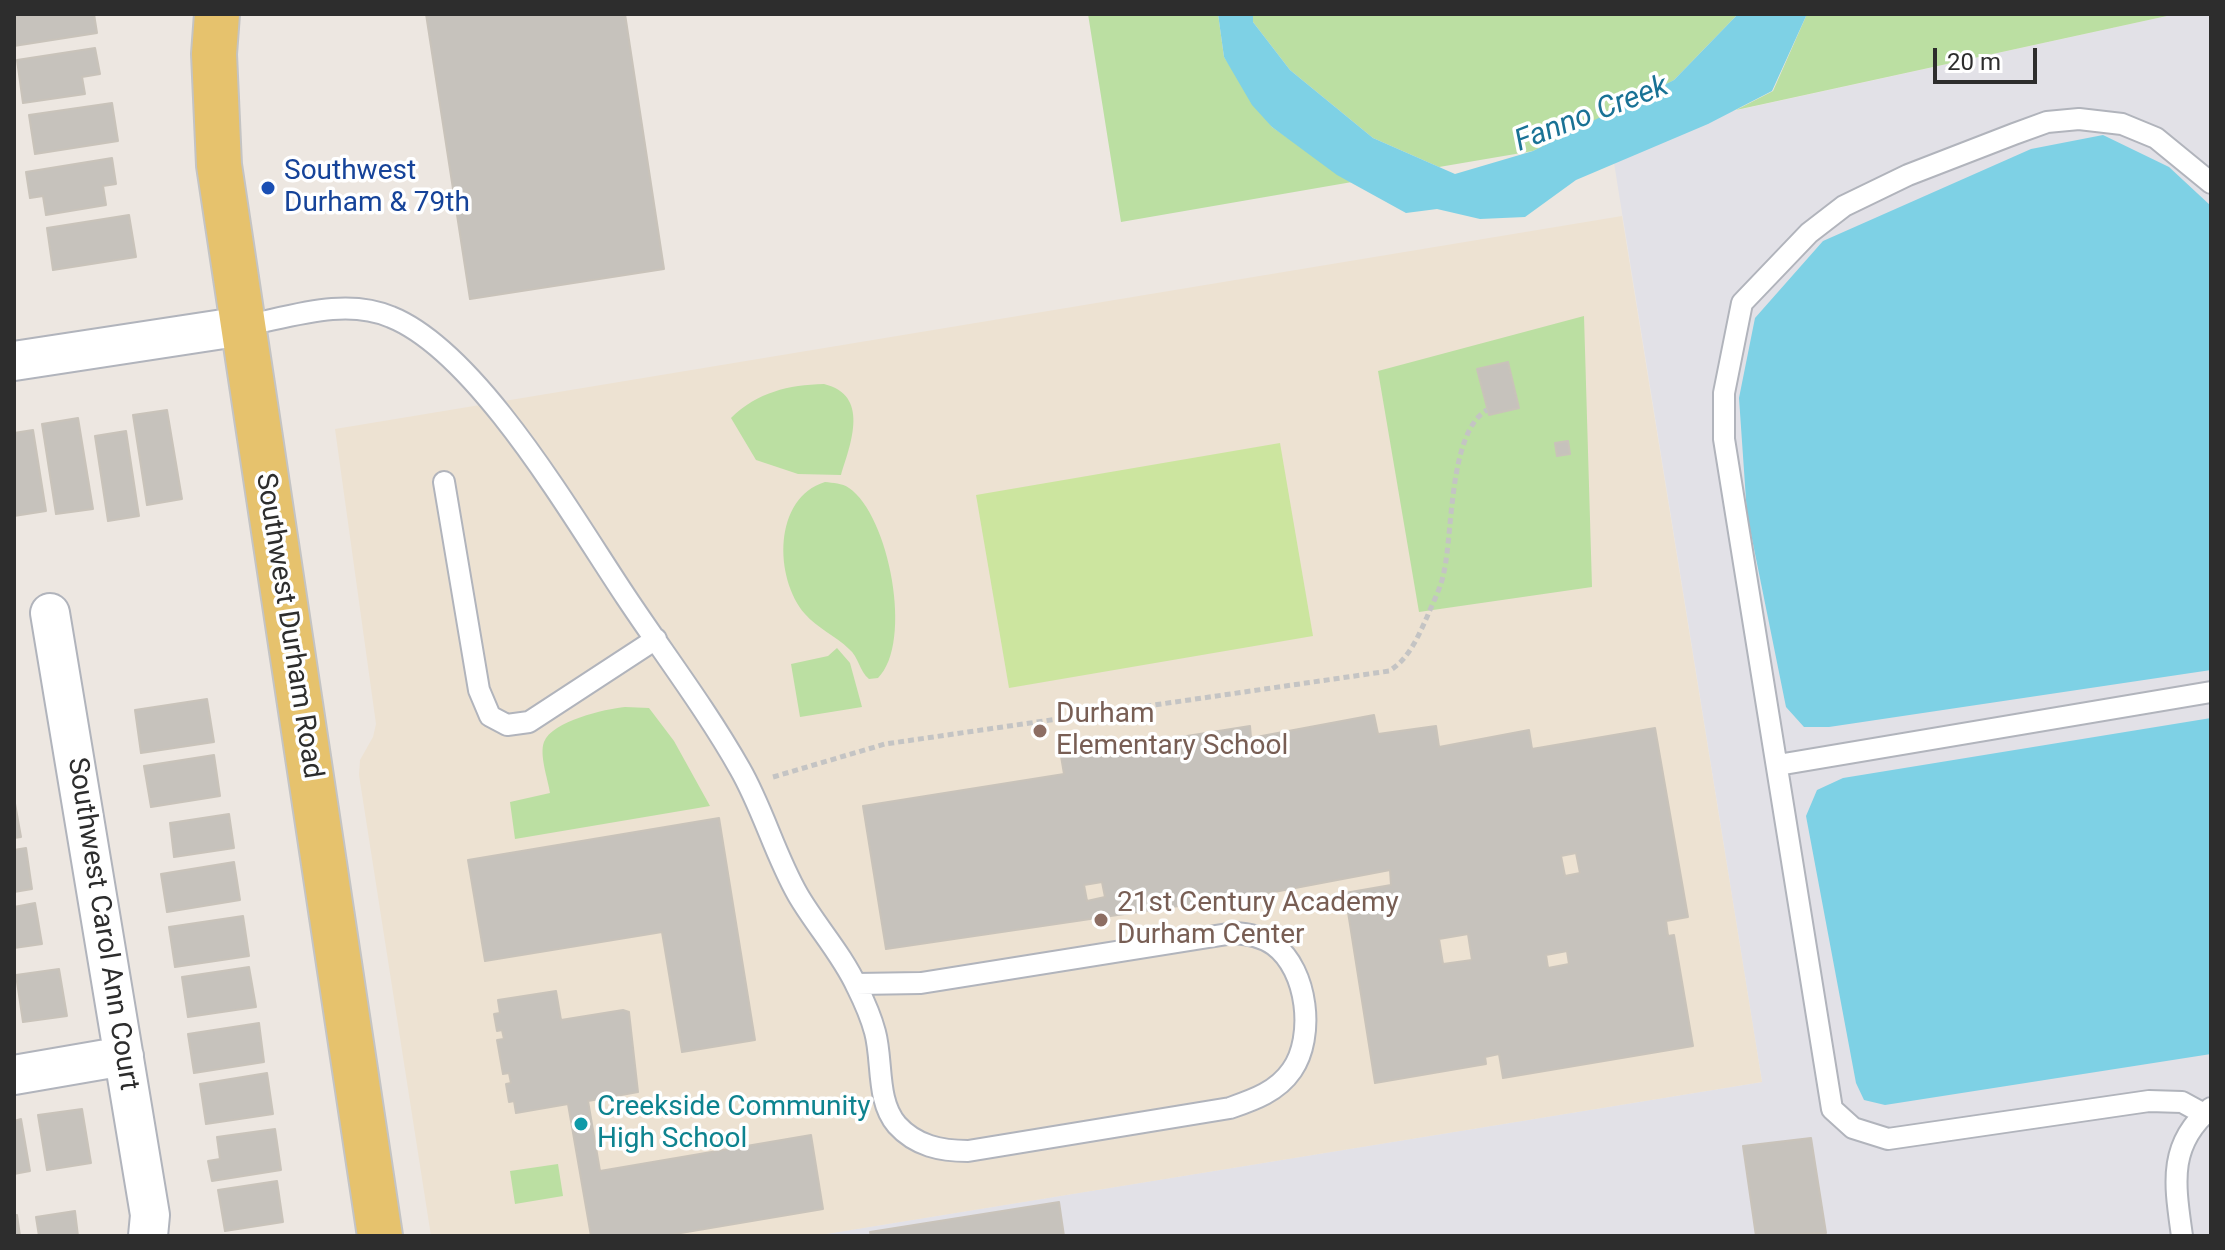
<!DOCTYPE html>
<html>
<head>
<meta charset="utf-8">
<style>
	body { margin:0 }
	#map { position:relative; width:2225px; height:1250px; overflow:hidden; background:#ede7e1; font-family:Roboto,sans-serif }
	canvas { display:block }
	.frame { position:absolute; inset:0; border:16px solid #2d2d2d; pointer-events:none }
	.scale { position:absolute; left:1933px; top:48px; width:104px; height:36px; box-sizing:border-box; border:4px solid #2d2d2d; border-top:0; padding-left:10px; font-size:24px; line-height:28px; white-space:nowrap; color:#2d2d2d; -webkit-text-stroke:6px #fff; paint-order:stroke }
</style>
</head>
<body>
<div id="map">
<canvas width="2225" height="1250"></canvas>
<div class="frame"></div>
<div class="scale">20 m</div>
</div>
<script>
const ctx = document.querySelector('canvas').getContext('2d');
ctx.lineJoin = 'round';
function fill(path, color) { ctx.fillStyle = color; ctx.fill(path, 'evenodd'); }
function strokePath(path, color, width, dash) { ctx.strokeStyle = color; ctx.lineWidth = width; ctx.lineCap = dash ? 'butt' : 'round'; ctx.setLineDash(dash || []); ctx.stroke(path); }
function write(font, color, halo, rows, align = 'center') {
  ctx.font = font + ' Roboto,sans-serif'; ctx.lineWidth = 7; ctx.setLineDash([]); ctx.textBaseline = 'middle'; ctx.strokeStyle = halo; ctx.fillStyle = color; for (const [text, x, y, turn = 0] of rows) {
    ctx.save(); ctx.translate(x, y); ctx.rotate((+turn || 0) * Math.PI / 180); ctx.textAlign = isNaN(turn) ? turn : align; if (halo) ctx.strokeText(text, 0, 0); ctx.fillText(text, 0, 0); ctx.restore();
  }
}
const industrial = new Path2D(`
	M2176 14H2211V1236H813L1762 1082 1610 138Z`);
const education = new Path2D(`
	M1622 216 1762 1082 814 1236H431L359 775 360 760 373 737 376 724 335 429Z`);
const green = new Path2D(`
	M1088 14H1218L1224 57 1272 127 1352 182 1121 222Z
	M1253 14H1738L1674 80 1614 112 1533 151 1439 167 1373 138 1290 70 1253 22Z
	M1807 14H2176L1736 110 1773 91Z
	M1584 316 1592 587 1419 612 1378 371Z
	M824 384C870 395 851 443 841 475L798 474 756 460 731 418C758 392 788 385 824 384Z
	M825 482C833 483 842 483 849 488 889 515 914 643 878 678L869 679C859 671 859 657 849 649 836 636 817 628 805 614 774 578 773 498 825 482Z
	M837 648 850 663 862 707 800 717 791 664 828 656Z
	M625 707 649 708 674 741 710 806 515 839 510 802 550 793C548 779 539 755 544 742 552 721 605 709 625 707Z
	M558 1164 563 1196 515 1204 510 1171Z`);
const pitch = new Path2D(`
	M1280 443 1313 636 1009 688 976 495Z`);
const water = new Path2D(`
	M1218 14H1253V22L1290 70 1373 138 1455 174 1533 151 1674 80 1738 14H1807L1772 91 1708 124 1576 180 1525 217 1480 219 1437 209 1406 213 1337 175 1272 127 1252 105 1224 57Z
	M2103 135 2169 167 2211 206V670L1829 727H1804L1786 707 1747 514 1739 398 1755 318 1823 241 2031 149Z
	M2211 718V1054L1885 1105 1864 1100 1856 1083 1806 816 1817 790 1843 778Z`);
const building = new Path2D(`
	M14 14H94L97 33 14 46Z
	M426 14H625L664 269 470 299Z
	M95 48 100 74 82 77 85 94 23 103 17 60Z
	M112 103 118 141 35 154 29 115Z
	M112 158 116 184 103 186 106 205 46 215 43 196 30 198 26 172Z
	M129 215 136 257 53 270 47 228Z
	M1508 362 1519 408 1489 415 1477 369Z
	M167 410 182 499 147 505 133 415Z
	M78 418 93 509 56 514 42 424Z
	M33 430 46 511 14 516V433Z
	M126 431 139 516 108 521 95 436Z
	M1568 441 1570 454 1557 456 1555 443Z
	M207 699 214 742 141 753 135 710Z
	M1374 715 1378 734 1436 726 1439 747 1529 730 1532 749 1655 728 1688 917 1666 921 1668 936 1674 935 1693 1046 1503 1078 1499 1054 1485 1057 1486 1064 1375 1083 1345 893 1391 885 1390 870 1274 892 886 949 863 806 1064 774 1061 756 1250 726 1251 738ZM1576 853 1580 873 1565 876 1561 856ZM1102 882 1105 897 1087 901 1084 885ZM1468 934 1472 960 1443 964 1439 939ZM1567 951 1569 964 1548 968 1546 955Z
	M214 755 220 796 151 807 144 766Z
	M14 798 21 837 14 838Z
	M229 814 234 848 174 857 170 823Z
	M719 818 755 1040 682 1052 662 932 485 961 468 860Z
	M26 848 32 889 14 892V850Z
	M234 862 240 900 167 912 161 874Z
	M35 903 42 944 14 948V907Z
	M243 916 249 956 175 967 169 927Z
	M249 967 256 1007 188 1017 182 977Z
	M59 969 67 1016 23 1022 16 975Z
	M556 991 561 1020 623 1010 629 1012 638 1092 588 1101 600 1171 811 1135 823 1209 663 1236H591L568 1104 516 1113 514 1101 509 1102 506 1084 511 1083 509 1073 503 1074 497 1040 504 1039 502 1030 497 1031 494 1014 500 1013 498 1000Z
	M259 1023 264 1062 194 1073 188 1034Z
	M267 1073 273 1114 206 1124 200 1084Z
	M82 1109 91 1163 47 1170 38 1115Z
	M21 1119 30 1171 14 1174V1121Z
	M275 1129 281 1170 212 1181 208 1161 220 1159 217 1137Z
	M1811 1138 1826 1233 1756 1236 1743 1146Z
	M277 1181 283 1222 225 1231 218 1190Z
	M1059 1202 1064 1236H871L870 1232Z
	M75 1211 78 1236H39L36 1217Z
	M14 1215H17L20 1236H14Z`);
const path = new Path2D(`
	M773 777 885 744 1389 671C1408 660 1418 637 1427 617 1433 602 1441 588 1444 572 1453 531 1449 432 1487 410`);
const lane = new Path2D(`
	M243 326C290 317 345 297 391 317 478 352 573 518 626 597 664 654 706 709 740 769 763 809 775 855 798 895 816 926 842 954 857 987 864 1001 871 1017 875 1032 883 1061 876 1101 897 1125 916 1146 941 1151 968 1151L1230 1108C1253 1100 1277 1092 1292 1070 1315 1037 1308 970 1274 945 1262 936 1248 934 1234 933L921 983 856 984
	M444 482 479 690 490 716 507 725 529 722 656 639
	M1778 765 2211 692
	M2204 1114 2182 1102 2149 1101 1888 1139 1853 1128 1832 1109 1724 439V393L1742 303 1809 233 1844 206 1908 175 2014 134 2047 122 2079 119 2122 124 2156 138 2211 183
	M2182 1236C2175 1185 2167 1145 2211 1108`);
const street = new Path2D(`
	M14 361 243 326
	M50 613 150 1215 148 1236
	M14 1075 124 1056`);
const primary = new Path2D(`
	M217 14 214 54 219 165 380 1236`);
const markers = [
	[268,188,8,"#1a4fb4"],
	[1040,731,8,"#8d6e63"],
	[1101,920,8,"#8d6e63"],
	[581,1124,8,"#0f9aa8"]
];
const transitNames = [
	["Southwest",284,172],
	["Durham & 79th",284,204]
];
const streetNames = [
	["Southwest Durham Road",288,626,81],
	["Southwest Carol Ann Court",102,924,81]
];
const educationNames = [
	["Durham",1056,715],
	["Elementary School",1056,747],
	["21st Century Academy",1117,904],
	["Durham Center",1117,936]
];
const cultureNames = [
	["Creekside Community",597,1108],
	["High School",597,1140]
];
const waterNames = [
	["Fanno Creek",1592,115,-21]
];
fill(industrial, '#e2e1e7');
fill(education, '#ede2d2');
fill(green, '#bbdfa2');
fill(pitch, '#cce59f');
fill(water, '#7ed1e5');
fill(building, '#c6c2bc');
strokePath(building, '#c9c3ba', 2);
strokePath(lane, '#b1b4bc', 24);
strokePath(street, '#b1b4bc', 42);
strokePath(primary, '#c4c4c4', 48);
strokePath(path, '#c4c4c4', 5, [6, 4]);
strokePath(lane, '#fff', 20);
strokePath(street, '#fff', 38);
strokePath(primary, '#e6c26d', 44);
for (const [x, y, r, color] of markers) { const dot = new Path2D(); dot.arc(x, y, r, 0, 2 * Math.PI); ctx.fillStyle = color; ctx.fill(dot); strokePath(dot, '#fff', 3); }
write('28px', '#164399', '#fff', transitNames, 'left');
write('28px', '#2d2d2d', '#fff', streetNames);
write('28px', '#785e54', '#fff', educationNames, 'left');
write('28px', '#0d838f', '#fff', cultureNames, 'left');
write('italic 30px', '#197295', '#fff', waterNames);
</script>
</body>
</html>
